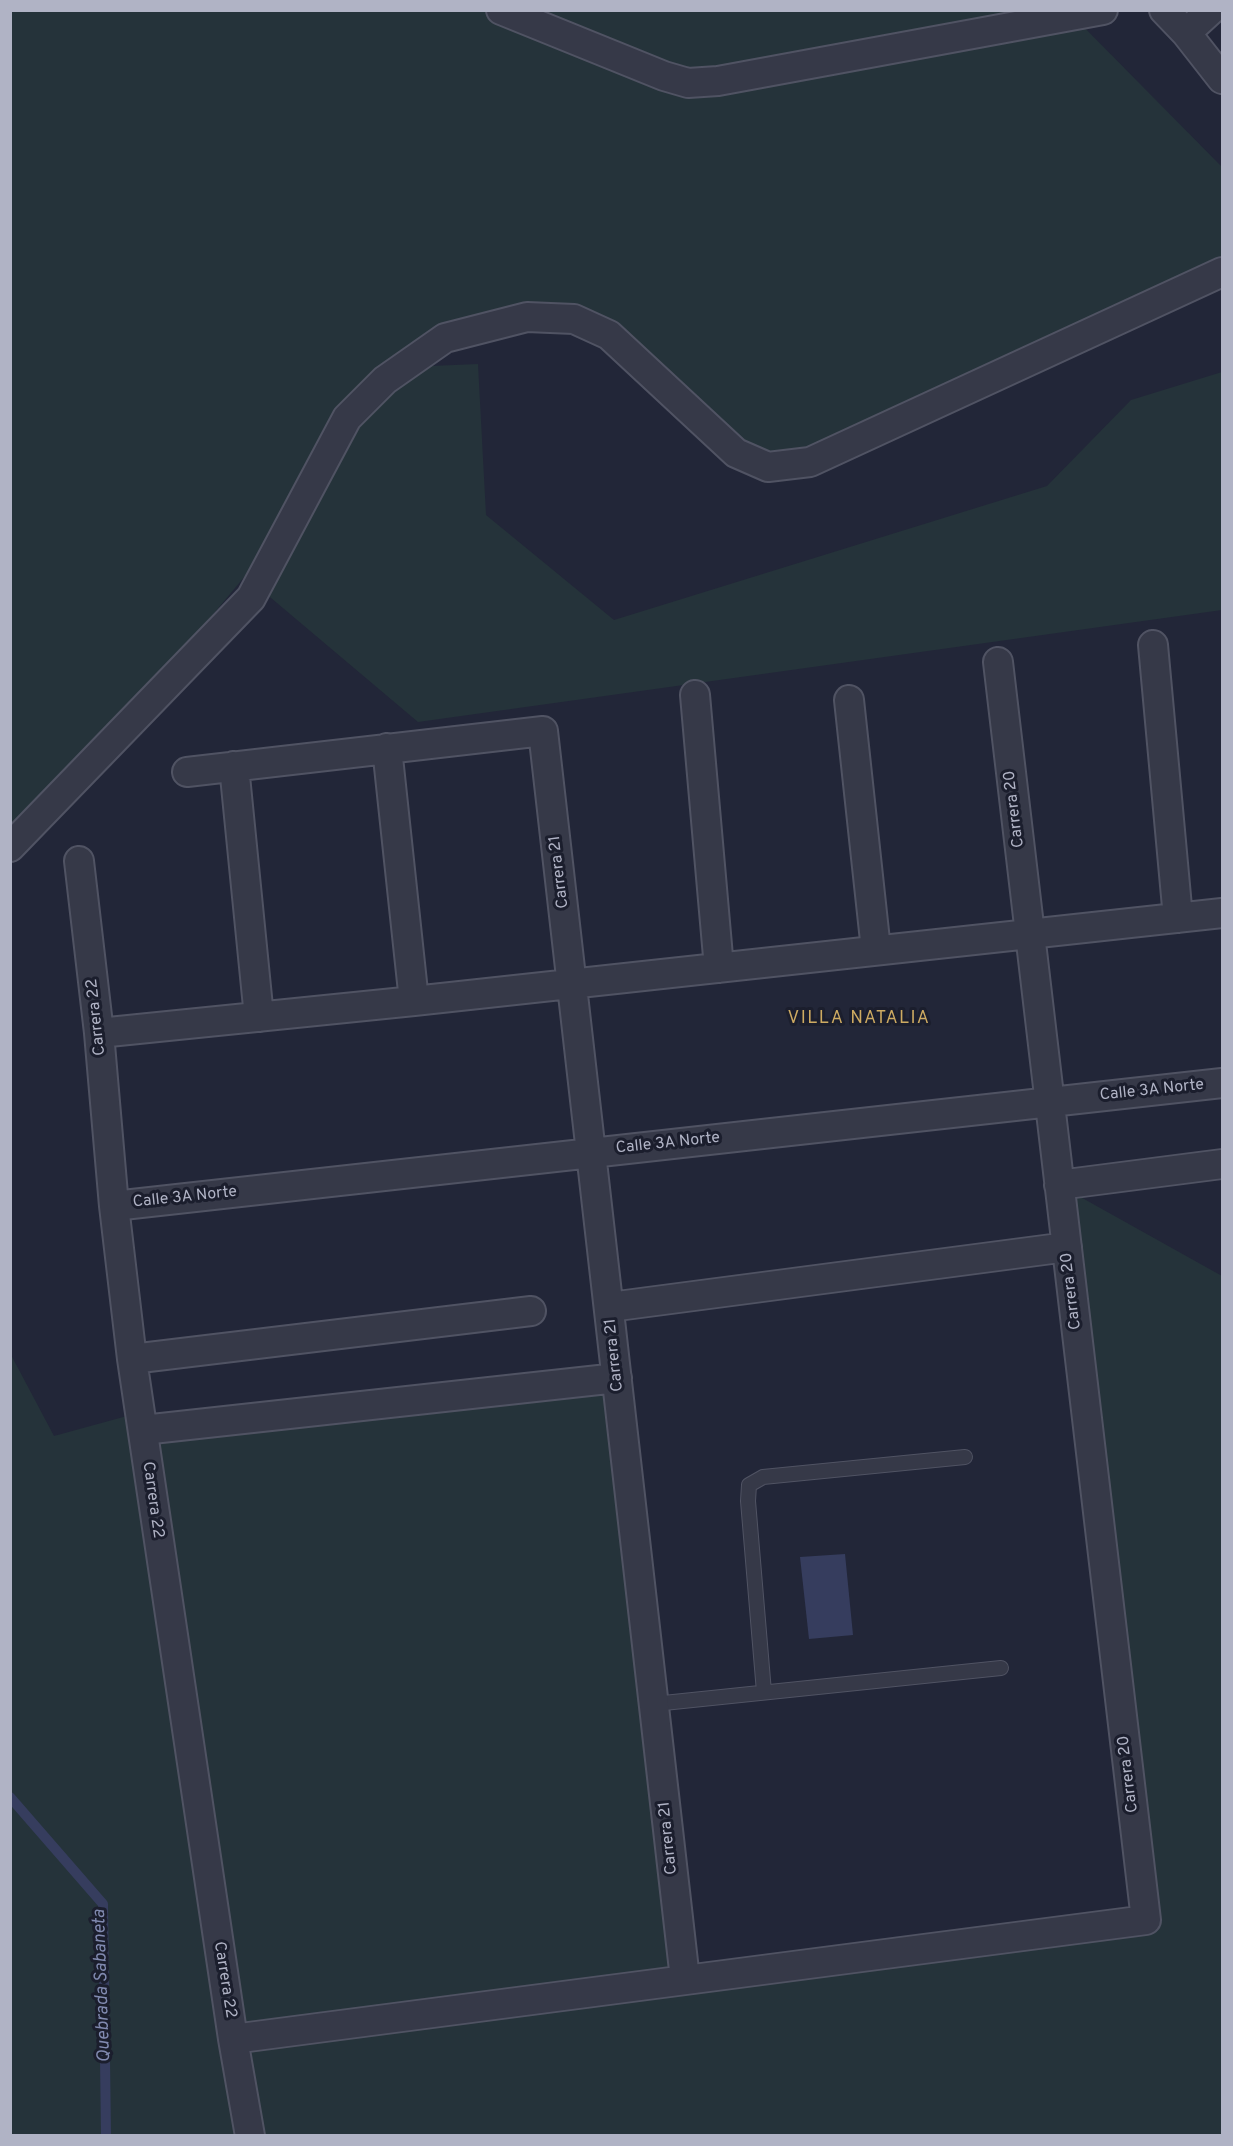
<!DOCTYPE html>
<html>
<head>
<meta charset="utf-8">
<style>
	body { margin:0 }
	#map { position:relative; width:1233px; height:2146px; overflow:hidden; background:#222638; font-family:Overpass,sans-serif }
	canvas { display:block }
	.frame { position:absolute; inset:0; border:12px solid #b0b3c5; pointer-events:none }
</style>
</head>
<body>
<div id="map">
<canvas width="1233" height="2146"></canvas>
<div class="frame"></div>
</div>
<script>
const ctx = document.querySelector('canvas').getContext('2d');
ctx.lineJoin = 'round';
function fill(path, color) { ctx.fillStyle = color; ctx.fill(path, 'evenodd'); }
function strokePath(path, color, width, dash) { ctx.strokeStyle = color; ctx.lineWidth = width; ctx.lineCap = dash ? 'butt' : 'round'; ctx.setLineDash(dash || []); ctx.stroke(path); }
function write(font, color, halo, rows, align = 'center') {
  ctx.font = font + ' Overpass,sans-serif'; ctx.lineWidth = 6; ctx.setLineDash([]); ctx.textBaseline = 'middle'; ctx.strokeStyle = halo; ctx.fillStyle = color; for (const [text, x, y, turn = 0] of rows) {
    ctx.save(); ctx.translate(x, y); ctx.rotate((+turn || 0) * Math.PI / 180); ctx.textAlign = isNaN(turn) ? turn : align; if (halo) ctx.strokeText(text, 0, 0); ctx.fillText(text, 0, 0); ctx.restore();
  }
}
const green = new Path2D(`
	M11 11H1068L1222 167V258L807 451 770 454 742 441 574 308 383 368 478 364 486 515 614 620 1047 486 1131 400 1222 372V610L418 722 245 576 11 857Z
	M1059 1185 1222 1276V2135H250L143 1430 617 1378 685 1979 1146 1920Z
	M10 1353 54 1436 127 1416 238 2135H11Z`);
const water = new Path2D(`
	M845 1554 853 1635 809 1639 800 1557Z`);
const stream = new Path2D(`
	M10 1797 103 1904 106 2136`);
const service = new Path2D(`
	M764 1692 748 1501 749 1485 763 1477 965 1457
	M654 1704 1001 1668`);
const minor = new Path2D(`
	M501 10 664 76 688 83 718 81 1103 10
	M1164 10 1186 33 1222 79
	M1186 33 1211 10
	M1153 645 1178 918
	M695 695 719 968
	M849 700 876 950
	M387 748 414 1001
	M234 766 259 1017
	M187 772 543 731 685 1979
	M10 847 251 598 347 418 385 380 445 338 527 317 574 319 609 335 736 453 768 467 810 462 1222 272
	M79 861 99 1033 114 1206 132 1359 233 2039 250 2136
	M99 1033 414 1001 1222 913
	M1059 1185 1222 1164
	M114 1206 1222 1083
	M610 1307 1067 1247
	M132 1359 531 1311
	M143 1430 617 1378
	M233 2039 1146 1920 998 662`);
const streetNames = [
	["Carrera 20",1015,809,-97],
	["Carrera 21",560,872,-97],
	["Carrera 22",97,1017,-96],
	["Calle 3A Norte",1152,1091,-6],
	["Calle 3A Norte",668,1144,-6],
	["Calle 3A Norte",185,1198,-6],
	["Carrera 20",1072,1291,-97],
	["Carrera 21",615,1355,-96],
	["Carrera 22",152,1500,82],
	["Carrera 20",1129,1774,-97],
	["Carrera 21",669,1838,-96],
	["Carrera 22",224,1980,81]
];
const neighbourhoodNames = [
	["VILLA NATALIA",859,1019]
];
const waterNames = [
	["Quebrada Sabaneta",103,1986,-92]
];
fill(green, '#25333a');
fill(water, '#363d5e');
strokePath(stream, '#363d5e', 10);
strokePath(service, '#505363', 16);
strokePath(minor, '#505363', 32);
strokePath(service, '#363948', 14);
strokePath(minor, '#363948', 28);
write('16px', '#b0b3c5', '#1b1e2d', streetNames);
ctx.letterSpacing = '1.5px';
write('18px', '#ceab62', '#1b1e2d', neighbourhoodNames);
ctx.letterSpacing = '0px';
write('italic 18px', '#818ab0', '#1b1e2d', waterNames);
</script>
</body>
</html>
